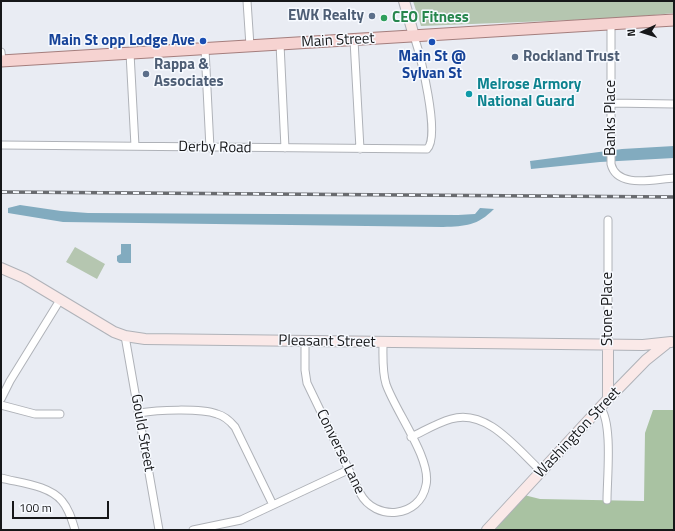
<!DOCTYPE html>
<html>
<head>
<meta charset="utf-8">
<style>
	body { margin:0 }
	#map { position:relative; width:675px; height:531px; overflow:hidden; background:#e9ecf3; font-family:"Titillium Web",sans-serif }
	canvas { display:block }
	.frame { position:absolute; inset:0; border:2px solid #161719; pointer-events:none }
	.north { position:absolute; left:623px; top:12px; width:40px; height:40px; -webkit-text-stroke:3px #f7faff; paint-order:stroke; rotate:266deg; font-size:11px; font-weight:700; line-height:16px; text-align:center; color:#161719 }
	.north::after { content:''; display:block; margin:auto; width:14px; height:18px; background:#161719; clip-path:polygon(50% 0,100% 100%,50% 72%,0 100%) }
	.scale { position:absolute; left:12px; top:501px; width:97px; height:18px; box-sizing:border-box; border:2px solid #161719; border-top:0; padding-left:5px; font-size:12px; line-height:14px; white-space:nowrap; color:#161719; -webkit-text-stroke:3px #f7faff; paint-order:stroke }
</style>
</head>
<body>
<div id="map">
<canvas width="675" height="531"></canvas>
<div class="frame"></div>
<div class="north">N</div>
<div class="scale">100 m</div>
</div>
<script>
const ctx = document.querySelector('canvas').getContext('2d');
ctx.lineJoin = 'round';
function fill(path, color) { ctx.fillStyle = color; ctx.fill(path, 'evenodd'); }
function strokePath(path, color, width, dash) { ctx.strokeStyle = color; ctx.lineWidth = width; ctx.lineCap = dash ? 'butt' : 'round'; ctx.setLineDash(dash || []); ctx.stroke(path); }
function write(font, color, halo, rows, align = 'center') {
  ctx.font = font + ' "Titillium Web",sans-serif'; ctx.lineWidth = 3; ctx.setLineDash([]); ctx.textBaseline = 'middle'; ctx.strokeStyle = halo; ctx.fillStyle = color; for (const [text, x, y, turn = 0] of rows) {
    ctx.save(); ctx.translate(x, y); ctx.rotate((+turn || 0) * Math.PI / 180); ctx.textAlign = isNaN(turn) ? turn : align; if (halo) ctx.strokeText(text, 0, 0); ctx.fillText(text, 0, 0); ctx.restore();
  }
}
const green = new Path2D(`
	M413 1H674V13L624 18 421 26Z
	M75 247 105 264 97 279 66 262Z`);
const forest = new Path2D(`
	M653 410H674V530H494L524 495 540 499 644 501 645 433Z`);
const water = new Path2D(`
	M674 146V158L600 162 531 169 530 161 622 149Z
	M20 205 61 211 88 213 458 215 475 214 480 208 494 209C477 226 466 226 443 227L63 222 8 213V208Z
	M121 244H131V263H119L117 261V256L121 254Z`);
const street = new Path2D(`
	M247 1 250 46
	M611 25V164C617 189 654 179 674 178
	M354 40 360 149
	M280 44 285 148
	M205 49 210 148
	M1 52 2 61
	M130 53 135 146
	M611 103 674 104
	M1 145 427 149C441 137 420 54 414 36
	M125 336 159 530
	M305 342V370L307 383 360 493C375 522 420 518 426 485 432 459 395 411 386 384 382 371 383 357 383 342
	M608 345V220
	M1 399 10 381 60 300
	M1 405 35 414H60
	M600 407C613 423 607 478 607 500
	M139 413C157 410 200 408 217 414 225 416 230 421 235 427L273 505
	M411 437C424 431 437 423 451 419 487 408 517 449 541 471
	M1 478C20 483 49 485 62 501 69 509 72 520 75 530
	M193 530 241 520 348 470`);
const secondary = new Path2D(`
	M404 1 414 36
	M1 268 24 278 114 332 125 336 145 339 643 345 671 342
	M608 399V345
	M487 530 608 399 646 360 666 344`);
const primary = new Path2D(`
	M1 61 674 20`);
const rail = new Path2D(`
	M1 192 674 197`);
const markers = [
	[372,16,4,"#5c6f8a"],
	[384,18,4,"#2e9e5b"],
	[203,41,4,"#1a4fb4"],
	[432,42,4,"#1a4fb4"],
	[515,57,4,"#5c6f8a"],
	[146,74,4,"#5c6f8a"],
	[469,94,4,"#0f9aa8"]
];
const serviceNames = [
	["EWK Realty",364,16,"right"],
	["Rockland Trust",523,57],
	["Rappa &",154,65],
	["Associates",154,82]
];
const leisureNames = [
	["CEO Fitness",392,18]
];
const transitNames = [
	["Main St opp Lodge Ave",195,41],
	["Main St @",432,57,"center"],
	["Sylvan St",432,74,"center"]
];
const streetNames = [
	["Main Street",338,41,-3],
	["Banks Place",611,118,-90],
	["Derby Road",215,148,1],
	["Stone Place",608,309,-90],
	["Pleasant Street",327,342,1],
	["Gould Street",142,433,80],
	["Washington Street",578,433,-47],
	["Converse Lane",340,452,64]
];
const cultureNames = [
	["Melrose Armory",477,85],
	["National Guard",477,102]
];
fill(green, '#b5c6b0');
fill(forest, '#a9c2a2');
fill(water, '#82abbf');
strokePath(street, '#afb2b8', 9);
strokePath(secondary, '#afb2b8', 12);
strokePath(primary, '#a47e7d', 13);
strokePath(street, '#fff', 7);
strokePath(secondary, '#fae9e8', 10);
strokePath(primary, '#f6d3d1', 11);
strokePath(rail, '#696b6f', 3.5);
strokePath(rail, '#f7faff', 2, [6]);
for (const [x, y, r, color] of markers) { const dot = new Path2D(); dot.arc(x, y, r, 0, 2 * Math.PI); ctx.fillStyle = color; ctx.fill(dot); strokePath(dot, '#f7faff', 1.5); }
write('bold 15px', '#4e5e75', '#f7faff', serviceNames, 'left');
write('bold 15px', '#27864d', '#f7faff', leisureNames, 'left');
write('bold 15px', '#164399', '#f7faff', transitNames, 'right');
write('15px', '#161719', '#f7faff', streetNames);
write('bold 15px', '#0d838f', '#f7faff', cultureNames, 'left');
</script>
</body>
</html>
